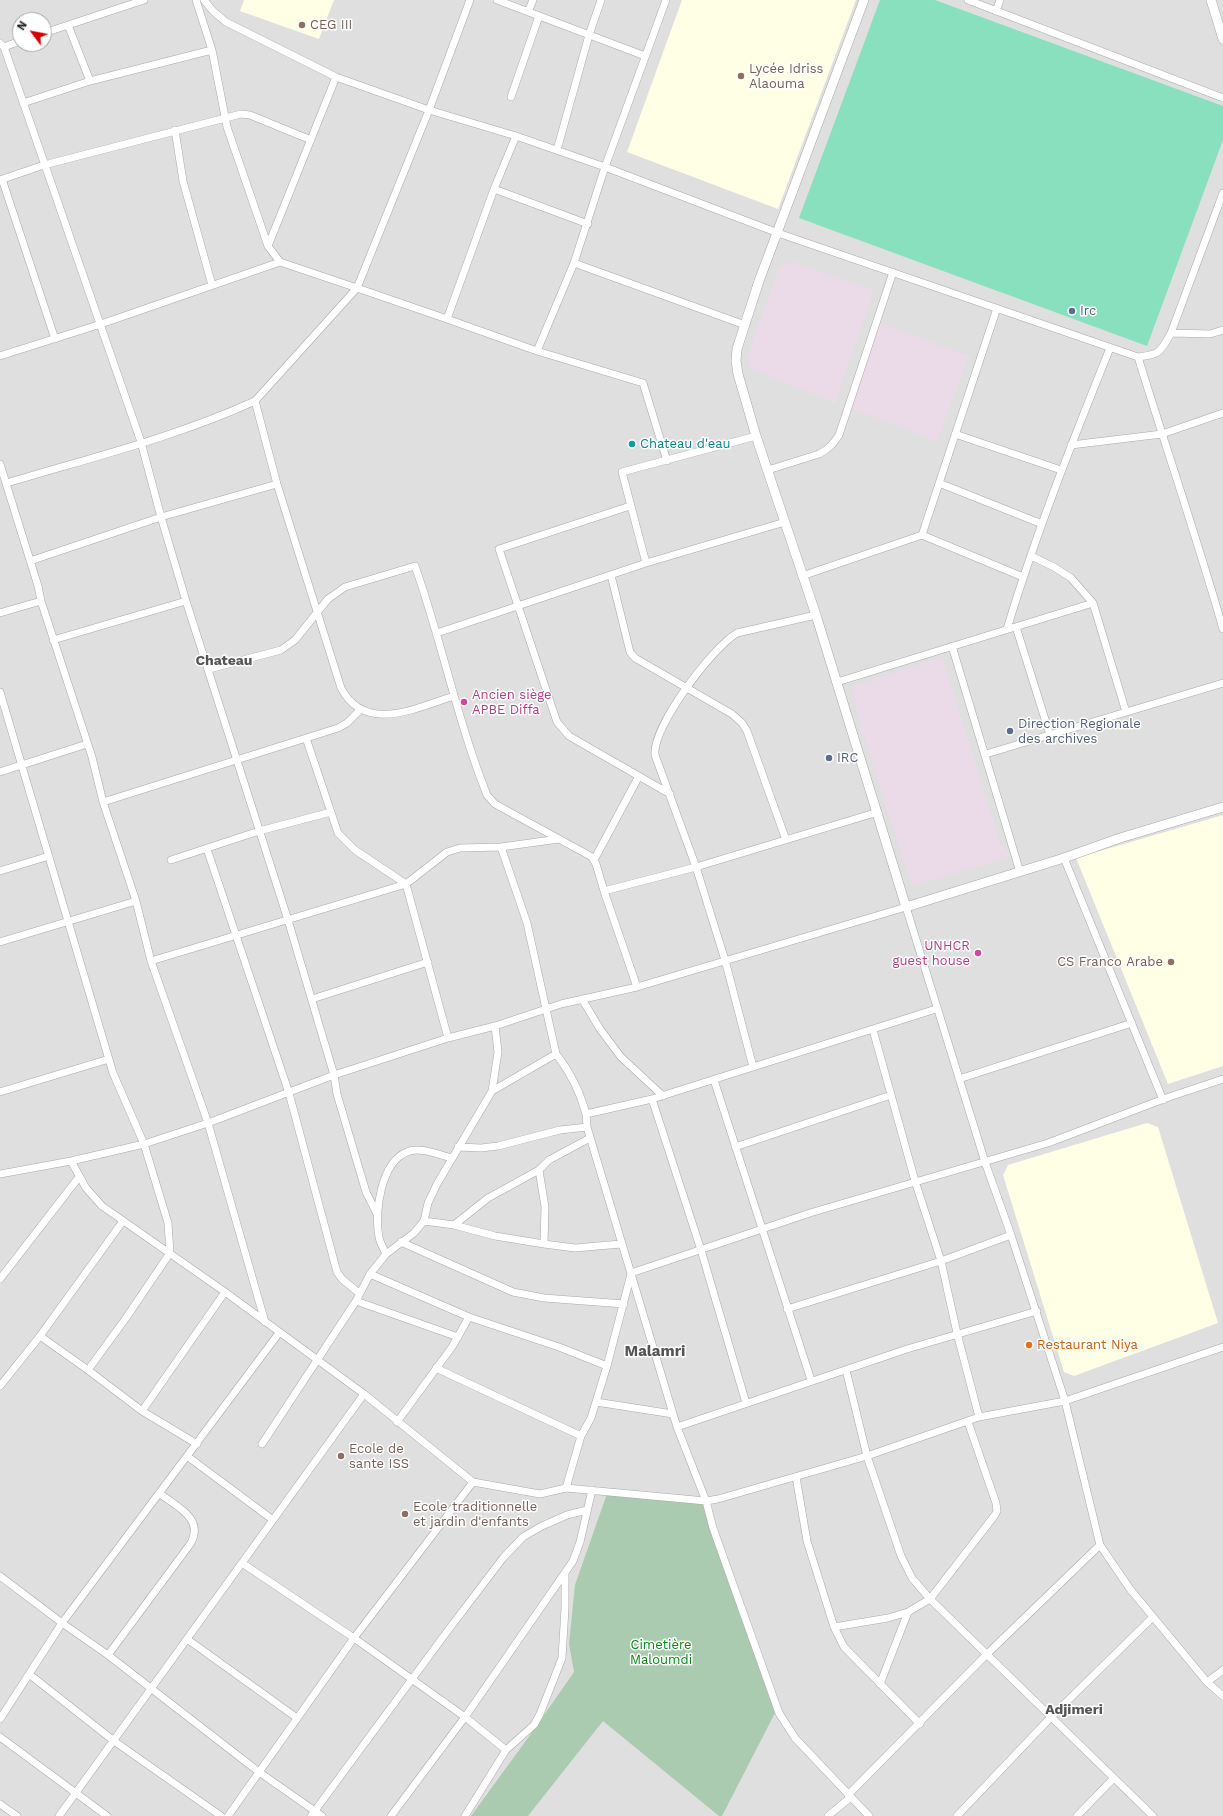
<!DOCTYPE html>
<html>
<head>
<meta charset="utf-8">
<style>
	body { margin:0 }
	#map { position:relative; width:1223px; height:1816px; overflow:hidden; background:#f2efe9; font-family:"Work Sans",sans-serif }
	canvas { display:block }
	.north { position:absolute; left:12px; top:12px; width:40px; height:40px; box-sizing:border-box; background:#fff; border:1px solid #a7a7a7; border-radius:50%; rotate:302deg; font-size:11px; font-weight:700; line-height:16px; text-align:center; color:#222 }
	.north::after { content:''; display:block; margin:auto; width:14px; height:18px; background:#d40000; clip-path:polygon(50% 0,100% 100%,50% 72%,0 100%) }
</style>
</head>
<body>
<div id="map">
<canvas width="1223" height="1816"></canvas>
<div class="north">N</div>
</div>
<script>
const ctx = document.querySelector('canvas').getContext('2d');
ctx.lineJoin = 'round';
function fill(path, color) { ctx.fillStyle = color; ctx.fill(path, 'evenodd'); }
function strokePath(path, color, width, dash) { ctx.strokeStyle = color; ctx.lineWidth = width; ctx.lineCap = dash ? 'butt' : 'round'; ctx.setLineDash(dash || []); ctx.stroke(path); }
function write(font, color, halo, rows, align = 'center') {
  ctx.font = font + ' "Work Sans",sans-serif'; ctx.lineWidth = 3; ctx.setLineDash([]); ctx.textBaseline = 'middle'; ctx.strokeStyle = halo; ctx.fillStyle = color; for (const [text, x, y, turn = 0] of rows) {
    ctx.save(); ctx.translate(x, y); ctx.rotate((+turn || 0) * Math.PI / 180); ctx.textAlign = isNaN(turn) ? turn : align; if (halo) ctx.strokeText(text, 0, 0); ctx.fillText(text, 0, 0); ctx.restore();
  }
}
const residential = new Path2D(`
	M0 0H1223V1816H0ZM20 20H44V44H20Z`);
const industrial = new Path2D(`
	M793 262 874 291 835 403 751 369 747 356 780 267Z
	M879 323 969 356 937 441 850 408Z
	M942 657 1001 845 1008 852 1009 857 912 886 863 734 852 687Z`);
const education = new Path2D(`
	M244 0H334L319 39 240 11Z
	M682 0H856L778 209 627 152Z
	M1223 815V1066L1168 1084 1076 858Z
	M1147 1123 1158 1127 1218 1323 1074 1376 1064 1372 1003 1175 1008 1165Z`);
const cemetery = new Path2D(`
	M609 1488 702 1503 775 1713 722 1816H719L603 1721 528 1816H471L533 1731 574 1672 569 1644 575 1585Z`);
const pitch = new Path2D(`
	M880 0H935L1223 106V140L1147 346 799 218Z`);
const minor = new Path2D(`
	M196 0 212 50 227 127 268 246 280 262 357 288 429 110 470 0
	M204 0 213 11 226 22 336 77 429 110 516 136 605 167 778 233 1138 357C1159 355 1161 352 1171 333L1223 193
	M497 0 645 56
	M968 0 1223 98
	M996 11 1000 0
	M528 12 533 0
	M68 25 90 81
	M44 33 144 0
	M0 43 4 47 141 442 161 517 186 601 288 920 334 1075 337 1094 366 1192 378 1216
	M4 47 20 41
	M511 97 539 16
	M23 103 90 81 212 50
	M175 130 183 181 212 285
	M516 136 494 189 447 319 537 351 643 383 667 461
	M557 150 589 35 601 0
	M2 179 55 339
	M0 180 44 165 241 114 250 115 311 140
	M494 189 588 224
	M268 246 336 77
	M574 263 745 325
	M1171 333 1210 334 1223 330
	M537 351 574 263 605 167 666 0
	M0 356 101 324 280 262
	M1138 357C1166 448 1197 538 1223 629
	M255 401 277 484 341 688C365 734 416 708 454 696
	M955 434 1061 470
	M756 436 622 472 646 563 785 522
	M1071 445 1162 434 1223 413
	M0 464 38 586 41 601 92 757 103 802 136 901 151 961 208 1123 265 1322
	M768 470 819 454C829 449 833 444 839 435L893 272
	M7 483C90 458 176 437 255 401L357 288 447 319
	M939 483 1042 524
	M630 506 499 549 557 722 569 736 670 794
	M922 535 997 308
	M1031 556 1054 567 1071 578 1093 603 1126 712
	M30 561 161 517 277 484
	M611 575 630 652 635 658 732 714 742 723 747 731 786 840
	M802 576 922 535 1023 577
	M0 613 41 601
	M1016 627 1050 735
	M1007 629C1036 533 1073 440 1110 348
	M437 633 646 563
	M53 640 186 601
	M952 646 1020 872
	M209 669 281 650 295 640 328 599 345 587 415 566C442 642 457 720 487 795L495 804 592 857 596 864 604 891 696 867 878 812
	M837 682 1093 603
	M0 692 113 1073 144 1144 168 1223 170 1253 126 1318 88 1370 40 1336
	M306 738 338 833 355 850 406 884 448 1038
	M986 754 1223 683
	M0 772 87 744
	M103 802 338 728 347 723 360 710
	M501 847 527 923 556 1054C571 1073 580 1091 586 1114
	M207 849 289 1093 337 1272 342 1279 359 1293
	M1064 858 1163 1100
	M171 860 259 831 331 812
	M594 860 639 776
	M0 871 49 856
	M604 891 637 987
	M0 942 136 901
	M151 961 406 884 447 852 460 848 501 847 559 839
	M312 999 428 962
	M582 999 600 1029 621 1057 663 1096
	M873 1030 915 1181 941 1261 957 1333 979 1417
	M753 1067 725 960 696 867 655 755C652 727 712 648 737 633L816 615
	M959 1079 1132 1023
	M714 1080 811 1380
	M492 1091 556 1054
	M0 1092 109 1059
	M652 1099 701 1250 746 1403
	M587 1127 677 1427 706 1501 713 1528 779 1713 795 1738 869 1816
	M458 1147 481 1148 498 1146 560 1130 587 1127 586 1114 652 1099 936 1009
	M735 1147 891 1095
	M71 1161 86 1188 102 1206 225 1292 364 1394 473 1482 540 1494 566 1488 706 1501 718 1499 867 1456 979 1417 1065 1401 1223 1347
	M539 1170 545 1207 544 1244
	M0 1174 71 1161 144 1144 208 1123 334 1075 448 1038 495 1026 561 1004 637 987 906 907 985 1162 1011 1235 1065 1401 1100 1545 1130 1589 1207 1682 1223 1696
	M424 1221 454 1225 495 1236 544 1244 575 1248 621 1244
	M454 1225 488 1198 539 1170 549 1160 590 1138
	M401 1242 513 1292 544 1298 624 1304
	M386 1254C384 1249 380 1243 379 1237 374 1213 381 1162 407 1152 419 1146 439 1155 452 1158
	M631 1273 810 1213 1048 1143 1169 1097 1223 1079
	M370 1274 469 1317 559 1347 607 1366
	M0 1279 79 1177
	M356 1301 458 1337
	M787 1309 941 1261 1011 1235
	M279 1333 62 1623 108 1655 259 1772 322 1816
	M436 1368 581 1436
	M88 1370 142 1411 197 1444
	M846 1370 867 1456 901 1556 912 1578 930 1599 1153 1816
	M0 1386 40 1336 123 1221
	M596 1402 673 1414
	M142 1411 225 1292
	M397 1422 452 1347 469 1317
	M677 1427 907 1349 1037 1311
	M262 1444 356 1301 370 1274 386 1254 414 1233 424 1221 428 1203 437 1184 492 1091 498 1052 495 1026
	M187 1456 273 1520
	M796 1477 807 1541 834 1627 844 1647 920 1724
	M566 1488 581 1436 591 1418 607 1366 631 1274
	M242 1563 354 1638 465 1717 506 1750
	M0 1576 62 1623 0 1719
	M834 1627 888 1618 908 1612 930 1599 995 1515 997 1511 996 1503 968 1422
	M187 1639 297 1718
	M108 1655 191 1543C204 1518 177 1507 159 1493
	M29 1674 114 1741 221 1816
	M1207 1682 1223 1670
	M880 1684 908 1612
	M0 1737 107 1816
	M848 1795 987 1654 1100 1545
	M0 1804 17 1816
	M59 1816 364 1394
	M228 1816 354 1638 473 1482
	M311 1816 446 1633 503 1558 523 1537 542 1526 567 1515 587 1510
	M391 1816 465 1717 573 1561 580 1542 592 1490
	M465 1816 506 1750 534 1725 540 1714 562 1658 565 1608V1573
	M828 1816 851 1797
	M957 1816 1051 1717 1153 1617
	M1077 1816 1114 1778`);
const tertiary = new Path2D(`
	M864 0 759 281 737 349 736 361 738 374 756 436 816 615 906 907 1064 858 1120 838 1223 807
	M1211 0 1223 39`);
const markers = [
	[302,25,4,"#8d6e63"],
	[741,76,4,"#8d6e63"],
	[1072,311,4,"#5c6f8a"],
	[632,444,4,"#0f9aa8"],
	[464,702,4,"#d1479c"],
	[1010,731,4,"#5c6f8a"],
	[829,758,4,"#5c6f8a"],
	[978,953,4,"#d1479c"],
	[1171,962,4,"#8d6e63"],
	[1029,1345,4,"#e8710a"],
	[341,1456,4,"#8d6e63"],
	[405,1514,4,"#8d6e63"]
];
const educationNames = [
	["CEG III",310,25],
	["Lycée Idriss",749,69],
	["Alaouma",749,84],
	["CS Franco Arabe",1163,962,"right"],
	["Ecole de",349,1449],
	["sante ISS",349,1464],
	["Ecole traditionnelle",413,1507],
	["et jardin d'enfants",413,1522]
];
const serviceNames = [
	["Irc",1080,311],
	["Direction Regionale",1018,724],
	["des archives",1018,739],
	["IRC",837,758]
];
const cultureNames = [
	["Chateau d'eau",640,444]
];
const hotelNames = [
	["Ancien siège",472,695],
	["APBE Diffa",472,710],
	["UNHCR",970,946,"right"],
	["guest house",970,961,"right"]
];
const foodNames = [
	["Restaurant Niya",1037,1345]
];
const parkNames = [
	["Cimetière",661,1645],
	["Maloumdi",661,1660]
];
const neighbourhoodNames = [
	["Chateau",224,661],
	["Adjimeri",1074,1710]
];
const quarterNames = [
	["Malamri",655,1352]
];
fill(residential, '#e0dfdf');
fill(industrial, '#ebdbe8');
fill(education, '#ffffe5');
fill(cemetery, '#aacbaf');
fill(pitch, '#88e0be');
strokePath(minor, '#a9a9a9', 8);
strokePath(tertiary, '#a9a9a9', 10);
strokePath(minor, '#fff', 7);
strokePath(tertiary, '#fff', 9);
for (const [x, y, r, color] of markers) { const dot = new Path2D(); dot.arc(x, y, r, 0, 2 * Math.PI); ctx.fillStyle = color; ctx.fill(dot); strokePath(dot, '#fff', 1.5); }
write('13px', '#785e54', '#fff', educationNames, 'left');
write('13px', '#4e5e75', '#fff', serviceNames, 'left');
write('13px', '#0d838f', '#fff', cultureNames, 'left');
write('13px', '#b23c85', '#fff', hotelNames, 'left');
write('13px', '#c56008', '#fff', foodNames, 'left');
write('13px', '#0c8416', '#fff', parkNames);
write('bold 14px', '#555', '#fff', neighbourhoodNames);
write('bold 15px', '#555', '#fff', quarterNames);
</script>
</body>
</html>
